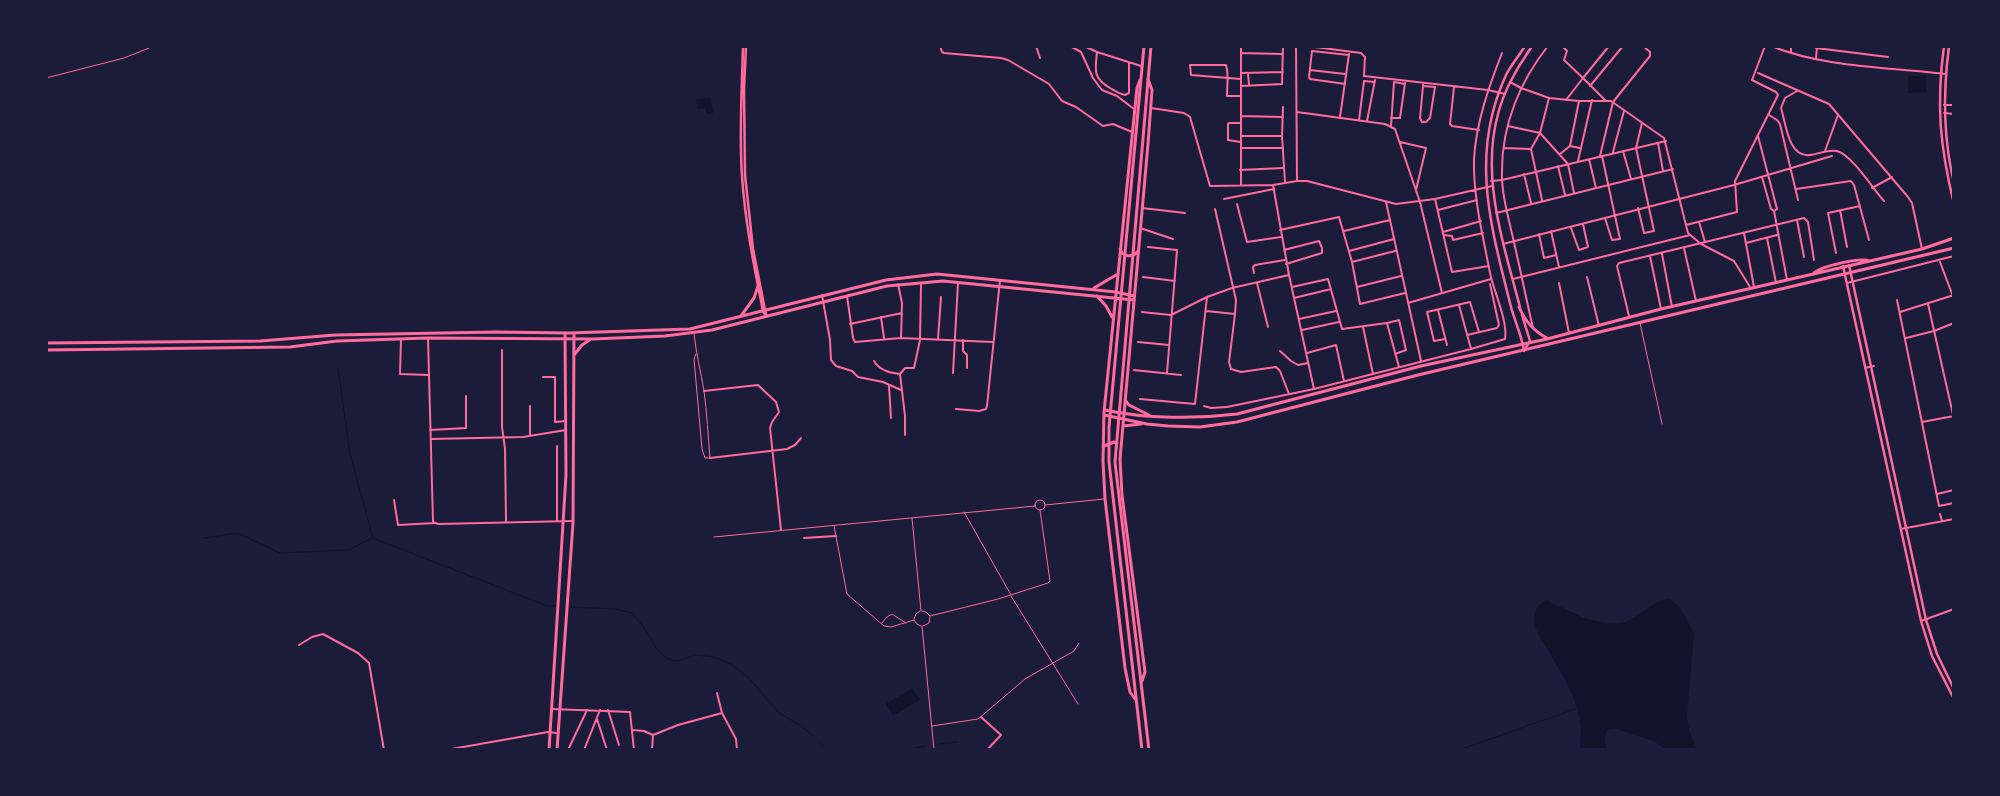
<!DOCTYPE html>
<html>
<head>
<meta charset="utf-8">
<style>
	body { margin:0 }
	#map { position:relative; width:2000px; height:796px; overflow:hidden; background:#1b1b3a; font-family:"Public Sans",sans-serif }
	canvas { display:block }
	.frame { position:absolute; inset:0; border:48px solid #1b1b3a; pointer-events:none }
</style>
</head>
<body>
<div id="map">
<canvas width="2000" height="796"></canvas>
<div class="frame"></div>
</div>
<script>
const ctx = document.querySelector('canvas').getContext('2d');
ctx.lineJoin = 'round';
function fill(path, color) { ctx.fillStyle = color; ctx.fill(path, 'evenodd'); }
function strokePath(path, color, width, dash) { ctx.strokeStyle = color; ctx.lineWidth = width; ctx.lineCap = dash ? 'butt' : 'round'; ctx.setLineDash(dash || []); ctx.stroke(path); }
const water = new Path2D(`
	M1908 76H1926V92L1908 93Z
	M711 98 713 113 706 114 705 108 697 109 696 99Z
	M1670 599 1680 608 1694 633 1687 716 1689 731 1697 750H1666L1654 741 1616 729 1607 730 1605 736 1606 750H1579C1590 704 1552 663 1534 625 1534 614 1535 604 1547 601L1587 619 1611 624 1626 622 1659 601Z
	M912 688 920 700 893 716 886 704Z`);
const stream = new Path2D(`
	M338 368 350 454 373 538 547 606H556
	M204 538 238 533 280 553 349 550 372 538
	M570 607 615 609 632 613 643 626 658 651 668 659 677 661 695 655 714 657 731 664 749 678 778 712 801 726 812 735
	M818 741 827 750
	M940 744 957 742
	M906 750 926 746
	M1459 750 1578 708`);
const service = new Path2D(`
	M46 78 124 58 154 46
	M1640 323 1662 424
	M694 334C696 353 701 372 704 391 707 413 708 436 710 458H705L702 449 694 359 696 354
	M1035 505a5 5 0 1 1 10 0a5 5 0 1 1-10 0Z
	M1045 505 1104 499
	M912 518 921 611
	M834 526 847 594 884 626 891 627 914 620
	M714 537 1035 506
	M1011 596 1078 704
	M922 611 926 612 930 616
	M930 616 998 599 1048 583 1050 581 1040 510
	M914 619 916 614 920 611
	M914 620 917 624 921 626
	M882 623 887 617 892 614 906 623
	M922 626 934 750
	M923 626 929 623 930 617
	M932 726 978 719 1025 679 1074 651 1079 643`);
const pedestrian = new Path2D(`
	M964 512 1011 595`);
const minor = new Path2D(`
	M940 46 942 52 944 53 1001 58 1008 60 1049 84 1062 101 1076 107 1103 126 1113 124 1132 132
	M1036 46 1040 58
	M1070 46 1081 52 1093 78 1102 90 1117 96 1134 109
	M1084 46 1097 52 1141 66
	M1241 46V185
	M1296 46 1297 181
	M1307 46 1361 53 1365 57 1364 76 1488 90 1505 94
	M1562 46 1567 51 1564 60 1583 78 1566 100
	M1771 46C1826 68 1887 67 1945 74
	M1816 48 1888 57
	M1097 52C1095 71 1093 78 1110 88 1115 91 1119 94 1125 95L1129 93V63
	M1241 53 1282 54
	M1791 53V46
	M1816 59 1817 46
	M1310 70 1345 74
	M1241 73 1283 72
	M1248 73 1249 85
	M1758 73 1829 104 1908 197 1912 203 1922 249
	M1510 82 1521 88 1549 98 1579 101H1611L1664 138 1688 233 1701 244 1734 261 1750 287
	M1345 84 1310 79 1309 77 1312 51 1349 55
	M1241 86 1282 84 1283 46
	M1423 86 1435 87 1430 118 1426 122H1422L1420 118 1423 86V84
	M1590 86 1623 46
	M1454 87 1450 124 1452 126 1479 130
	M1797 91 1785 98 1781 108C1786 123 1788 158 1810 155 1819 154 1828 149 1837 151 1852 155 1873 189 1884 201
	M1241 96H1227C1227 86 1229 74 1226 65H1190L1191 75 1241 79
	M1605 100 1583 78 1609 46
	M1944 105H1954
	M1283 107 1282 136 1285 182
	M1151 108 1184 113 1190 117 1210 186 1273 185 1297 181H1307L1396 204 1435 199 1492 186
	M1297 112 1385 124 1395 129 1420 202 1442 293
	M1944 113 1954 114
	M1769 115 1777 120 1780 124 1798 200
	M1241 116 1283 117
	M1340 117 1349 54
	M1391 118H1400L1405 83
	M1359 120 1364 81 1374 82
	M1367 121 1375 80
	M1391 126 1394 82 1405 84
	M1508 126 1540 133 1568 164 1574 193
	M1241 136H1281
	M1758 136 1777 209 1774 211
	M1240 142 1228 140V124L1229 123H1241
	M1400 142 1426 148 1416 190
	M1658 143 1663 171
	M1570 146 1580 148
	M1241 148H1282
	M1504 148 1531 149
	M1623 151 1631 179
	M1825 151 1838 115
	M1613 152 1624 111
	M1560 154 1570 146 1579 101
	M1600 156 1613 102 1650 56V52L1643 46
	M1602 156 1620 239 1612 240 1605 218
	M1589 159 1596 188
	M1578 161 1592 100
	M1558 166 1565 195
	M1240 170 1283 168
	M1524 174 1531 203
	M1762 177 1771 209 1774 211 1787 280
	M1491 181 1502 180 1666 141
	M1273 185 1289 275 1314 389
	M1872 188 1892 177
	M1796 189 1851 181 1854 185 1869 240
	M1224 199 1274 189
	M1435 199 1452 272 1489 266
	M1542 200 1531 149 1540 133 1549 98
	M1386 202 1421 361
	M1237 204 1247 242 1281 237
	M1142 208 1185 213
	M1638 208 1644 233 1654 231 1636 148 1642 123
	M1215 209 1236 300 1235 314
	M1438 210 1477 200
	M1840 210 1847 247
	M1496 213 1673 169
	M1797 220 1804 257
	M1699 222 1705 242
	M1686 225 1737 212 1735 181 1778 95 1776 92 1752 80 1765 46
	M1140 228 1173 239
	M1571 228 1579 250 1588 247 1583 224
	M1280 230 1339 217 1352 262 1360 304 1405 293
	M1344 231 1390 220
	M1551 231 1559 267
	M1443 232 1481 221
	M1744 233 1754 287
	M1539 234 1544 258 1556 255
	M1444 235 1452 236 1453 240 1483 233
	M1767 238 1776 283
	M1746 243 1777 235
	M1503 244 1734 185 1832 156
	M1148 247 1177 250 1167 373
	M1684 248 1696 301
	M1284 250 1319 241 1322 248V253L1286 264
	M1349 251 1394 239
	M1836 253 1828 213 1860 206
	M1662 254 1672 307
	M1650 256 1661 309
	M1352 262 1395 251
	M1940 262 1954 299
	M1254 273 1253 267 1255 265 1285 260
	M1143 277 1175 281
	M1587 277 1599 326
	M1513 279 1690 235
	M1257 283 1268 327
	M1559 283 1569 333
	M1847 283 1954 256
	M898 284 902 303 901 338
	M1292 287 1328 279 1342 329 1387 323 1399 367
	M1357 287 1401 276
	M822 295 830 340 831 360 836 366 852 371 858 377 883 382 901 390
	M847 296 853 338 855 342 901 338 993 342
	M1294 298 1331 289
	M1897 300 1939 506 1954 503
	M1408 303 1491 279
	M1928 304 1954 419
	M1459 305 1471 349
	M1438 310 1447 345
	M1206 311 1235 314 1229 362 1231 369 1241 372 1276 367 1280 371 1289 394
	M1142 312 1171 315 1207 297 1232 288 1289 275
	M1900 312 1954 295
	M1629 316 1617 266 1619 263 1804 218 1808 222 1814 260
	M881 317 884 338
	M1299 319 1336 311
	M1387 323 1399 320 1406 350 1395 354
	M850 324 902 313
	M1363 327 1373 374
	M1533 328C1526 298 1520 268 1513 238 1508 216 1501 192 1502 170 1502 125 1520 81 1548 46
	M1302 330 1339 322
	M1467 335 1497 328 1499 325 1490 284
	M428 338 433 522 438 524 572 521
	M1906 338 1934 331 1954 323
	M401 339 400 374 429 375
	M938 339 941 297
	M1445 339 1434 341 1427 312 1470 302 1479 332
	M963 340V351L967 355V368
	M1138 342 1169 345
	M502 350V427L505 449 506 521
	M1280 351 1291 361 1298 365 1308 363
	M1307 353 1336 345 1344 381
	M874 361C879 370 890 373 900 374L905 368H914L920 340 921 284
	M1865 368 1874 366
	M1134 370 1181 375
	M953 373 958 283
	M900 374 905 416V435
	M543 377H555V422L566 421
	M889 386 891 418
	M704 391 758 385 776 402 779 412 772 422 770 428 781 530
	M1140 399 1195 404 1207 297
	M530 406V436
	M1204 406 1211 408 1227 407 1314 389 1471 349 1505 339C1508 321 1494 292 1490 273 1483 236 1473 197 1474 159 1476 123 1489 86 1502 53
	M956 409 979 411 986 409 987 406 1000 280
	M1922 422 1954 416
	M430 430 466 428V396
	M431 439 523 437 566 430
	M710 458 787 449 795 445 801 438
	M1937 494 1954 490
	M394 500 398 525 435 523
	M1940 514 1942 521
	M557 521V446
	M1901 529 1954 519
	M804 538 836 536
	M1921 621 1954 609
	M299 645 312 637 323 634 358 653 369 663 384 750
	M717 693 722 713 736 739 737 750
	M552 709 630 712 634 750
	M608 710 619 745
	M981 717 1001 735 987 750
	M597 719 607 750
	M632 730 644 731 653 735 652 750
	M653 735 678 725 722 713
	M446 750 548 732 557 733
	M568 750 587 710
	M584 750 600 710
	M678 750H679`);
const tertiary = new Path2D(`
	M743 46C742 89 739 133 742 176 745 222 754 266 763 311L766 316
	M746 46 744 90 745 175 753 249 766 315
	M1944 46C1936 105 1940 147 1954 204
	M1949 46C1943 92 1943 138 1954 183
	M1849 265 1926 620 1937 654 1954 689
	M1843 266 1921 621 1932 656 1954 699
	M1520 307C1500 231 1471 150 1514 75 1519 65 1526 56 1532 46
	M1522 315 1530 341 1525 349
	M1524 351C1522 336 1515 322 1511 307 1491 227 1469 155 1506 75 1511 65 1519 56 1525 46`);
const secondary = new Path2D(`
	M1120 249 1122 253 1128 256 1134 255 1138 251
	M1814 273C1822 266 1861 257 1869 261
	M1094 288 1116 275
	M1097 296 1106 306 1112 317
	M1519 307C1525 321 1533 331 1547 338
	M741 316 754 298 758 286
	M46 343 260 341 335 335 496 332 569 333 690 329 886 280 937 274 1116 292 1134 296
	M46 350 290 347 337 341 428 338 593 339 665 336 712 330 887 286 943 281 1134 300
	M574 355 582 345 591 339
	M1125 400 1129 405 1149 415
	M1105 410C1146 419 1196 419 1237 414L1421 366 1547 339 1661 309 1922 249 1954 238
	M1104 415 1147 424 1168 426 1200 427 1237 422 1418 375 1954 248
	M1123 426 1141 424
	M1104 446 1114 442 1117 443
	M1142 681 1145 672 1122 495 1120 459 1148 144 1152 90 1148 79
	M1135 699 1130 692 1125 668 1105 499 1103 461 1104 412 1137 88 1140 80
	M549 750 566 475 565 333
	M557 750 573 523 574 333`);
const primary = new Path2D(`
	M1142 750 1109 462V427L1144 46
	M1149 750 1115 462 1151 46`);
fill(water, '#12122b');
strokePath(stream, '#12122b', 1);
strokePath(service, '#ff6b9d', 1);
strokePath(pedestrian, '#ff6b9d', 1);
strokePath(minor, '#ff6b9d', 2);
strokePath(tertiary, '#ff6b9d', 2.5);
strokePath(secondary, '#ff6b9d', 3);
strokePath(primary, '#ff6b9d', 3);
</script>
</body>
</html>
